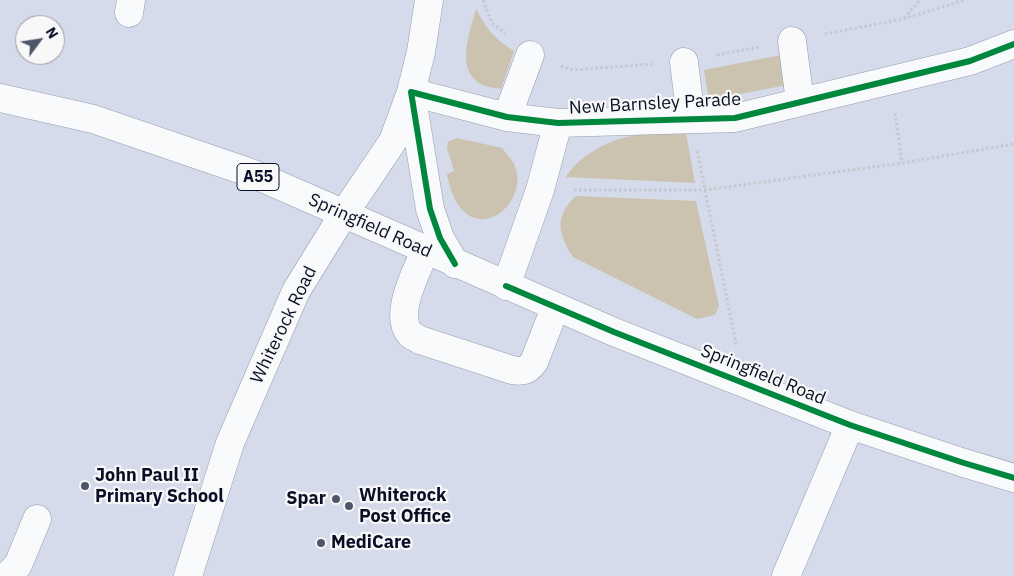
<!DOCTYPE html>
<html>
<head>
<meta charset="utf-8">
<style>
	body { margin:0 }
	#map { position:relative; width:1014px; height:576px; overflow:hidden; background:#d5dbea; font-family:"IBM Plex Sans",sans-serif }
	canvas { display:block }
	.north { position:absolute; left:15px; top:15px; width:50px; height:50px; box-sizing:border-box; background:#f8f8f8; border:1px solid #989aa4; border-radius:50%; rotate:59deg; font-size:14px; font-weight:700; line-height:20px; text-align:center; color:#070e26 }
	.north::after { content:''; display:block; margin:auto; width:18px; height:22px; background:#4f566b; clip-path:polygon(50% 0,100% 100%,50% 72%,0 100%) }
</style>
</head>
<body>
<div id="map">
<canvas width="1014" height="576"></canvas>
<div class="north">N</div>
</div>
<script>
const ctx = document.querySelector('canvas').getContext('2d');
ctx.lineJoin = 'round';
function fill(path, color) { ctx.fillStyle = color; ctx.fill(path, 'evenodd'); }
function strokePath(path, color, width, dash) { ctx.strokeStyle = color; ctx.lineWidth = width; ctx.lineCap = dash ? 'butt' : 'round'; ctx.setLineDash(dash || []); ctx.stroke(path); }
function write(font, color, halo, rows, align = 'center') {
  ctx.font = font + ' "IBM Plex Sans",sans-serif'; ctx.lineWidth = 4.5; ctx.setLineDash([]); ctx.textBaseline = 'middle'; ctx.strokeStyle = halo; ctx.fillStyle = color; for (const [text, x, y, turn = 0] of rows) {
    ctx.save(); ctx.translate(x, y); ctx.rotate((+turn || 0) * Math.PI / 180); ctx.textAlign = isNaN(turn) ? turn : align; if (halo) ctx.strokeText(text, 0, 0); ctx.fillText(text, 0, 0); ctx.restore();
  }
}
const green = new Path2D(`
	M476 9C488 31 493 37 514 51L501 89C495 88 487 87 482 85 454 70 470 32 476 9Z
	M781 55 787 85 709 100 704 70Z
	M674 133H686L695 183 566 177C578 157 605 142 627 137 642 133 659 134 674 133Z
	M457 138 502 148C506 153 511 159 514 164 534 207 462 258 447 174L454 171 447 148 448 142Z
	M576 196 696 201 719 306 715 315 697 319 573 257C558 234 554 216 576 196Z`);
const path = new Path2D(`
	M483 0 492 23 505 33
	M904 18 920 0
	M825 34 903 19 965 0
	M717 55 760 47
	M561 66 573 70 652 64
	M895 113 902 163
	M697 151 736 344
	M574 190H705L902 163 1014 144`);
const minor = new Path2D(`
	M129 13 131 0
	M792 41 800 102
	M684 62 691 119
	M507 117 530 55
	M425 251C417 271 393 314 410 334 412 336 417 338 420 340L512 370C523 372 527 371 534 362L555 308
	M455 264 440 238 430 209 411 92 507 117 558 123 735 118 970 61 1014 44
	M506 286 540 190 558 123
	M7 576 18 565 37 519
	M188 576 230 443 296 291 343 215 393 141 411 92 421 52 429 0
	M786 576 850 425`);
const highway = new Path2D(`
	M0 98 93 119 251 173 614 332 850 425 964 463 1014 478`);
const cycleway = new Path2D(`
	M455 264 440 238 430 209 411 92 507 117 558 123 735 118 970 61 1014 44
	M506 286 614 332 850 425 964 463 1014 478`);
const markers = [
	[85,486,5,"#4f566b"],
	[336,499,5,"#4f566b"],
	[349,506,5,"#4f566b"],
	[321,543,5,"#4f566b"]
];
const shields = [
	[258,177,42]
];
const shieldNames = [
	["A55",258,177]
];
const streetNames = [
	["New Barnsley Parade",655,104,-3],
	["Springfield Road",370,226,24],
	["Whiterock Road",284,325,-64],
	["Springfield Road",763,375,22]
];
const poiNames = [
	["John Paul II",95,476],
	["Primary School",95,497],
	["Whiterock",359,496],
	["Post Office",359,517],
	["Spar",326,499,"right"],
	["MediCare",331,543]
];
fill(green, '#cbc3af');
strokePath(minor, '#949bad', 29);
strokePath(highway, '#949bad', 29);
strokePath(path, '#c7c8cd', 3, [2.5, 2.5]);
strokePath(minor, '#f9fafc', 28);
strokePath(highway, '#f9fafc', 28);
strokePath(cycleway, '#00873e', 6);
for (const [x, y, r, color] of markers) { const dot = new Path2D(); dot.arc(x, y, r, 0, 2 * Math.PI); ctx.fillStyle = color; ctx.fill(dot); strokePath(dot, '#f8f8f8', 2); }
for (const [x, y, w] of shields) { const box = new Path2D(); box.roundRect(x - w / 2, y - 13.5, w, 27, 4); ctx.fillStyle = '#f8f8f8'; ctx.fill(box); strokePath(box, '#070e26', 1); }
write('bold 16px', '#070e26', null, shieldNames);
write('18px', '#070e26', '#f8f8f8', streetNames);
write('bold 18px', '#070e26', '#f8f8f8', poiNames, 'left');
</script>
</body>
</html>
